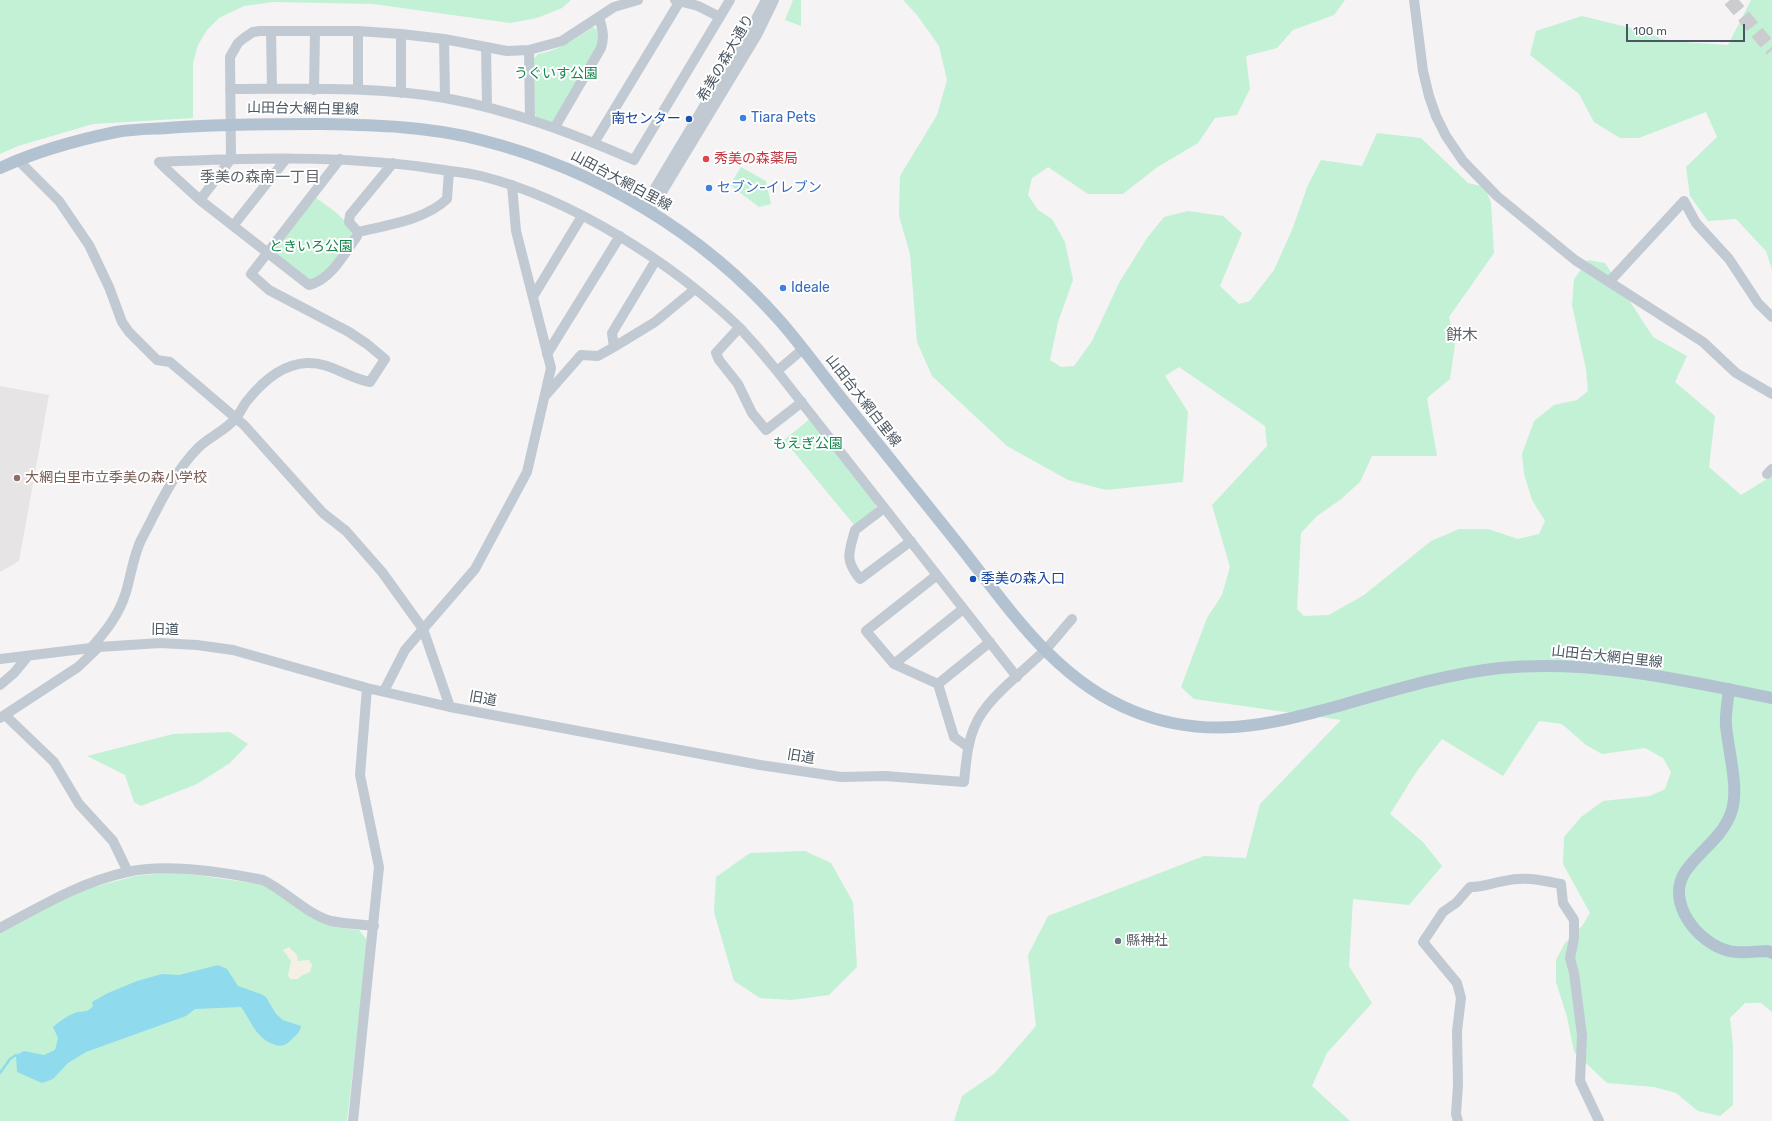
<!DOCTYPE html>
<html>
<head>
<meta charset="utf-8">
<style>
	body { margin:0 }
	#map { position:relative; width:1772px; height:1121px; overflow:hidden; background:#f5f3f3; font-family:Rubik,sans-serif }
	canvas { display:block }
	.scale { position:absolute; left:1626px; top:24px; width:119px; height:18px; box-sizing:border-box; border:2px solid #4a5661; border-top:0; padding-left:5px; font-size:12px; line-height:14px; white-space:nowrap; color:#4a5661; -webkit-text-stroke:3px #fff; paint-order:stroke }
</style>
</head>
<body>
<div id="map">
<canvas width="1772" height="1121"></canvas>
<div class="scale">100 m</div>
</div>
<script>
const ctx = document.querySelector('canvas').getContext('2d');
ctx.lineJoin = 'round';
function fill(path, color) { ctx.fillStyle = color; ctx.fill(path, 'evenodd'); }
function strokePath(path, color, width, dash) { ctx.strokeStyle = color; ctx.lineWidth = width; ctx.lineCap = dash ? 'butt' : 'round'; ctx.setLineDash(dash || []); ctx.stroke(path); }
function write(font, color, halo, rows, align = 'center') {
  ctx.font = font + ' Rubik,"Noto Sans JP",sans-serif'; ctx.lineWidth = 4; ctx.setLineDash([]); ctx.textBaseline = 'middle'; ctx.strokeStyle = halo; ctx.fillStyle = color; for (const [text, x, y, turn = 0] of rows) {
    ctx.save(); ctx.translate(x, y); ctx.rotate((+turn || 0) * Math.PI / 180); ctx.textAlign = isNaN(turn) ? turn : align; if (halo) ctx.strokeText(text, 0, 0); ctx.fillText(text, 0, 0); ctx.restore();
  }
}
const education = new Path2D(`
	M0 386 49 395 19 561 0 572Z`);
const green = new Path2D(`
	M0 0H571L562 8 537 18 510 23 373 4 273 2 244 6 219 18 207 30 198 45 193 63V118L93 124 18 146 0 154Z
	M793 0H801V26L785 20Z
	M903 0H1345L1334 15 1293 30 1277 48 1246 56 1250 89 1237 115 1215 118 1198 143 1156 168 1123 194H1088L1048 167 1032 178 1028 195 1038 210 1052 219 1065 242 1073 280 1058 322 1050 360 1061 367 1074 366 1092 341 1119 283 1147 238 1164 217 1188 211 1223 216 1242 233 1220 286 1239 304 1250 301 1274 270 1292 230 1308 185 1321 160 1362 166 1377 133 1421 138 1468 183 1485 187 1491 203 1494 253 1449 317 1455 345 1450 379 1427 398 1437 456H1372L1360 482 1340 500 1317 516 1301 533 1297 609 1304 616 1329 615 1364 595 1431 541 1459 529H1488L1518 539 1539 534 1545 521 1532 500 1524 474 1522 454 1534 421 1554 405 1577 400 1588 391 1586 369 1572 305 1574 279 1588 260 1605 263 1653 337 1687 356 1675 382 1715 416 1709 467 1741 495 1772 476V1012L1761 1003H1745L1730 1018 1733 1045V1105L1720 1116 1698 1111 1676 1093 1654 1087 1607 1083 1574 1052 1567 1017 1556 982V960L1565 943 1582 926 1590 913 1563 864 1564 837 1581 817 1603 801 1650 796 1665 789 1671 772 1663 758 1645 748 1602 754 1586 745 1562 724 1539 721 1503 776 1442 739 1417 771 1390 814 1423 842 1442 866 1409 905 1353 899 1349 966 1372 1003 1327 1053 1312 1086 1350 1121H954L962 1096 994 1074 1036 1026 1028 955 1048 916 1204 856 1246 858 1260 804 1341 720 1194 699 1181 687 1207 618 1222 595 1230 567 1212 505 1267 446 1265 426 1179 367 1165 376 1188 412 1183 482 1106 490 1068 480 1007 446 932 376 917 342 910 254 899 216 900 176 937 115 947 80 939 46 917 15Z
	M1751 0H1772V270L1766 251 1736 219 1708 221 1690 196 1686 167 1717 137 1706 112 1639 138H1620L1594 122 1579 94 1530 55 1536 31 1582 16 1643 31 1667 41 1728 45Z
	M593 27 599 31V45L556 119 551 123 537 118 535 114 533 60 538 54C558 51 577 38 593 27Z
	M741 167 766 181 771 204 759 207 730 185Z
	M316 198C328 207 353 221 353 239L322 277 311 282 275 254 274 250Z
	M810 419 876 504V508L855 526 784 440Z
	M230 732 248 744 230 763 197 784 141 806 134 802 125 775 87 756 173 734Z
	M805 851 831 863 853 902 857 967 829 995 791 1000 760 998 734 981 714 912 716 877 750 853Z
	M174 872 260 884 277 892 311 918 334 927 359 930 368 941 347 1121H0V932L79 891 135 876Z`);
const sand = new Path2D(`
	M289 947 297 955 298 961 309 960 312 965 310 972 301 976 298 979H290L288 975 291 961 283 950Z`);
const water = new Path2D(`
	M218 965 227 969 238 986 261 994 266 997 276 1014 283 1020 301 1026C300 1033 295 1036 290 1041 285 1046 280 1047 273 1044 256 1038 251 1021 241 1007L195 1009 186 1016 86 1052 68 1063 53 1079 42 1083 17 1072 16 1055 24 1051 44 1055 55 1050 58 1038 53 1027C58 1022 72 1013 78 1012 85 1011 88 1012 93 1006L92 1002 108 993 137 981 162 974 179 975Z`);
const stream = new Path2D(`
	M0 1073 10 1059 16 1055`);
const highwayTunnel = new Path2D(`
	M1730 0 1772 50`);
const minor = new Path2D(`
	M675 0 698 6 720 17
	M1414 0 1423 71 1429 96 1436 116 1446 136 1463 161 1497 196 1575 260 1703 342 1736 373 1772 394
	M271 31 272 89
	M401 34V93
	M444 39 445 98
	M486 47 487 107
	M529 50 530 118
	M230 89C301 89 374 86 445 98 511 110 572 133 634 160L730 0
	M314 90 315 32
	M358 90V31
	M555 127 601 48C605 36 602 28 599 17
	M594 143 680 1
	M18 160 59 201 89 245 109 287 122 322 129 332 157 360 170 362 244 425 323 513 346 531 382 572 423 629 450 707
	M393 163 350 215 349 222 358 232C387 225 425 220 447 199L449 171
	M200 200 231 159 230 57 238 43 244 38 253 32 260 31H358L401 34 444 39 507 51 529 50 562 41 614 7 638 0
	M643 208 755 21 766 0
	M650 212 757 35 774 0
	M233 226 286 159
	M358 232 357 236C345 253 331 280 309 285L200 200 165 168 159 162C250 158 340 155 430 168 447 171 464 172 481 176 572 199 671 262 739 327 752 341 765 356 777 371L1017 677
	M1609 282 1684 201 1696 223 1729 259 1758 303 1772 317
	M534 295 582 216
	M739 328 716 353 719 360 738 384 752 413 766 430 802 402
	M614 347 612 333 656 260
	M547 354 620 236
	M777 371 803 349
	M545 396 581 355 598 356 614 347 655 322 695 289
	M1767 474 1772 469
	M884 508 855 530C849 553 844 559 860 579L911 541
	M937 575 866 631 894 664 938 684 954 737 968 747
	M91 648C106 631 119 615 126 592 131 575 133 557 141 540 157 510 173 473 198 448 209 437 225 431 236 418 240 413 243 406 247 401 262 382 282 364 307 363 331 362 347 378 370 382L385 359 367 344 349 332 269 290 251 274 340 159
	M0 659 99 647 160 643 197 645 233 650 367 688 450 707 760 765 841 777 885 776 964 782C966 764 967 745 974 728 985 699 1022 673 1044 651 1054 641 1062 630 1072 619
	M894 664 963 609
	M938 684 990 642
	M0 685 14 673 28 656
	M384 691 405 650 475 569 527 472 551 368 516 231 512 185
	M6 716 54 762 79 804 113 841 128 872
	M0 718 78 667 99 647
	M0 928C41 906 81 882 127 872 166 863 224 872 263 880 286 891 306 914 331 921 345 924 360 924 374 926
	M353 1121 379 867 360 775 367 688
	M1458 1121 1456 1114 1458 1085 1457 1031 1461 998 1457 983 1423 942 1443 912 1456 903 1470 887C1484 887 1491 883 1504 881 1524 876 1541 880 1561 884L1563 903 1574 920V939L1570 958 1574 973 1582 1035 1580 1081 1599 1121`);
const major = new Path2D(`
	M0 168C37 151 77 140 116 132 133 129 150 129 167 128 218 124 268 124 320 124 372 125 430 126 481 140 596 169 703 233 781 322 801 345 819 370 838 394 878 444 919 495 959 545 1009 608 1055 680 1133 711 1206 741 1269 725 1342 705 1394 690 1446 674 1500 668 1592 659 1682 680 1772 698
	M1729 689C1728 701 1725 714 1726 725 1728 751 1740 789 1731 813 1722 838 1699 851 1685 872 1665 903 1699 944 1729 951 1741 954 1756 951 1768 951L1772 953`);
const markers = [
	[743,118,4,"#3f7fe0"],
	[689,119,4,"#1a4fb4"],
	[706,159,4,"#e0444e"],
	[709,188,4,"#3f7fe0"],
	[783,288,4,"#3f7fe0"],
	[17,478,4,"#8d6e63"],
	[973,579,4,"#1a4fb4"],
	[1118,941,4,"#6b7280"]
];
const streetNames = [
	["希美の森大通り",726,58,-60],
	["山田台大網白里線",303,109,1],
	["山田台大網白里線",621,181,28],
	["山田台大網白里線",863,401,52],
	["旧道",165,630,1],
	["山田台大網白里線",1607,657,6],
	["旧道",483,699,10],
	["旧道",801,757,9]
];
const parkNames = [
	["うぐいす公園",556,74],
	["ときいろ公園",311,247],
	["もえぎ公園",808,444]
];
const shopNames = [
	["Tiara Pets",751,118],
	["セブン-イレブン",717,188],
	["Ideale",791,288]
];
const transitNames = [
	["南センター",681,119],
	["季美の森入口",981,579,"left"]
];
const healthNames = [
	["秀美の森薬局",714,159]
];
const educationNames = [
	["大網白里市立季美の森小学校",25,478]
];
const worshipNames = [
	["縣神社",1126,941]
];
const neighbourhoodNames = [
	["季美の森南一丁目",260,178]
];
const quarterNames = [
	["餅木",1462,335]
];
fill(education, '#e6e4e5');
fill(green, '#c3f1d5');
fill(sand, '#f5f0e5');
fill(water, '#90daee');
strokePath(stream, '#90daee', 2.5);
strokePath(highwayTunnel, '#caccce', 14, [14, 7]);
strokePath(minor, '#c1cad2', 10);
strokePath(major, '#b3c2d1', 12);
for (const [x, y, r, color] of markers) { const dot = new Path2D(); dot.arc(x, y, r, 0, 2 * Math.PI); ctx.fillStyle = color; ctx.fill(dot); strokePath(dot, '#fff', 1.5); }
write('14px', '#4a5661', '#fff', streetNames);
write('14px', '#17864f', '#fff', parkNames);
write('14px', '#366cbe', '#fff', shopNames, 'left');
write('14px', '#164399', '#fff', transitNames, 'right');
write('14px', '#be3a42', '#fff', healthNames, 'left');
write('14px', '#785e54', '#fff', educationNames, 'left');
write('14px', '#5b616d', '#fff', worshipNames, 'left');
write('15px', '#5f6368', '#fff', neighbourhoodNames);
write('16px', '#5f6368', '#fff', quarterNames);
</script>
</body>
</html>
